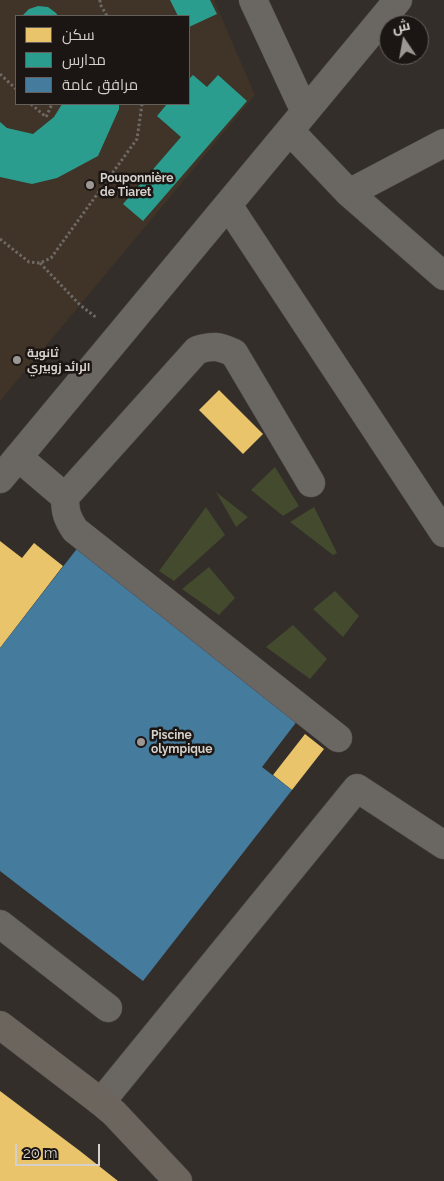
<!DOCTYPE html>
<html>
<head>
<meta charset="utf-8">
<style>
	body { margin:0 }
	#map { position:relative; width:444px; height:1181px; overflow:hidden; background:#332e2a; font-family:Raleway,Cairo,sans-serif }
	canvas { display:block }
	.legend { position:absolute; left:15px; top:15px; width:175px; height:90px; box-sizing:border-box; background:#1b1613; border:1px solid #66605d; margin:0; padding:6px 9px; list-style:none; font-size:15px; color:#d6d0cb }
	.legend li { display:flex; align-items:center; gap:10px; height:25px }
	.legend b { width:25px; border:1px solid #66605d }
	.north { position:absolute; left:379px; top:15px; width:50px; height:50px; box-sizing:border-box; background:#1b1613; border:1px solid #66605d; border-radius:50%; rotate:348deg; font-size:14px; font-weight:700; line-height:20px; text-align:center; color:#d6d0cb }
	.north::after { content:''; display:block; margin:auto; width:18px; height:22px; background:#9d9793; clip-path:polygon(50% 0,100% 100%,50% 72%,0 100%) }
	.scale { position:absolute; left:15px; top:1144px; width:85px; height:22px; box-sizing:border-box; border:2px solid #d6d0cb; border-top:0; padding-left:6px; font-size:15px; line-height:18px; white-space:nowrap; color:#d6d0cb; -webkit-text-stroke:4px #1b1613; paint-order:stroke }
</style>
</head>
<body>
<div id="map">
<canvas width="444" height="1181"></canvas>
<ul class="legend">
<li><b style="height:14px;background:#e9c46a"></b>سكن</li>
<li><b style="height:14px;background:#2a9d8f"></b>مدارس</li>
<li><b style="height:14px;background:#457b9d"></b>مرافق عامة</li>
</ul>
<div class="north">ش</div>
<div class="scale">20 m</div>
</div>
<script>
const ctx = document.querySelector('canvas').getContext('2d');
ctx.lineJoin = 'round';
function fill(path, color) { ctx.fillStyle = color; ctx.fill(path, 'evenodd'); }
function strokePath(path, color, width, dash) { ctx.strokeStyle = color; ctx.lineWidth = width; ctx.lineCap = dash ? 'butt' : 'round'; ctx.setLineDash(dash || []); ctx.stroke(path); }
function write(font, color, halo, rows, align = 'center') {
  ctx.font = font + ' Raleway,Cairo,sans-serif'; ctx.lineWidth = 5; ctx.setLineDash([]); ctx.textBaseline = 'middle'; ctx.strokeStyle = halo; ctx.fillStyle = color; for (const [text, x, y, turn = 0] of rows) {
    ctx.save(); ctx.translate(x, y); ctx.rotate((+turn || 0) * Math.PI / 180); ctx.textAlign = isNaN(turn) ? turn : align; if (halo) ctx.strokeText(text, 0, 0); ctx.fillText(text, 0, 0); ctx.restore();
  }
}
const education = new Path2D(`
	M0 0H214L255 95 0 401ZM16 16H189V104H16Z`);
const green = new Path2D(`
	M275 467 299 506 283 516 251 490Z
	M216 492 248 517 236 527Z
	M206 507 225 535 174 581 159 571Z
	M314 507 337 553 333 555 290 522Z
	M209 567 235 598 219 615 182 589Z
	M335 591 359 616 343 637 313 609Z
	M293 625 327 659 310 679 266 647Z`);
const homes = new Path2D(`
	M219 390 263 434 243 454 199 410Z
	M0 541 22 558 34 543 63 566 0 648Z
	M305 734 324 749 292 790 273 775Z
	M0 1091 80 1151 118 1181H0Z`);
const schools = new Path2D(`
	M170 0H210L217 14 189 27V16H178Z
	M38 6 48 7 56 13 58 16H22L29 9Z
	M193 75 207 87 218 75 247 101 143 221 123 204 181 137 157 116 167 104H189V79Z
	M62 104H119V109L98 156 57 178 32 184 0 177V122L7 128 33 134 54 117Z`);
const public = new Path2D(`
	M79 546 301 716 262 767 292 790 143 981 0 871V648Z`);
const path = new Path2D(`
	M100 0V4L107 16
	M0 74 16 89
	M31 104 46 117 52 104
	M0 239 29 262 40 263 51 258 137 139 142 104
	M40 263 80 305 97 318`);
const minor = new Path2D(`
	M253 0 305 112
	M290 131 349 193 444 276
	M349 193 444 143
	M228 205 444 533
	M18 457 65 497
	M0 479 398 0
	M311 483 234 353C219 346 213 345 197 350L65 497C65 512 67 518 75 530L338 738
	M0 924 108 1008
	M101 1102 357 788 444 845`);
const major = new Path2D(`
	M0 1025 101 1102 114 1113 178 1181`);
const markers = [
	[90,185,5,"#9d9793"],
	[17,360,5,"#9d9793"],
	[141,742,5,"#9d9793"]
];
const poiNames = [
	["Pouponnière",100,178],
	["de Tiaret",100,192],
	["ثانوية",27,353],
	["الرائد زوبيري",27,367],
	["Piscine",151,735],
	["olympique",151,749]
];
fill(education, '#403327');
fill(green, '#434a2d');
fill(homes, '#e9c46a');
fill(schools, '#2a9d8f');
fill(public, '#457b9d');
strokePath(minor, '#4f4b48', 29);
strokePath(major, '#4f4b48', 29);
strokePath(path, '#6d6a66', 3, [2.5, 2.5]);
strokePath(minor, '#6a6662', 28);
strokePath(major, '#6c655e', 28);
for (const [x, y, r, color] of markers) { const dot = new Path2D(); dot.arc(x, y, r, 0, 2 * Math.PI); ctx.fillStyle = color; ctx.fill(dot); strokePath(dot, '#1b1613', 2); }
write('bold 12px', '#d6d0cb', '#1b1613', poiNames, 'left');
</script>
</body>
</html>
